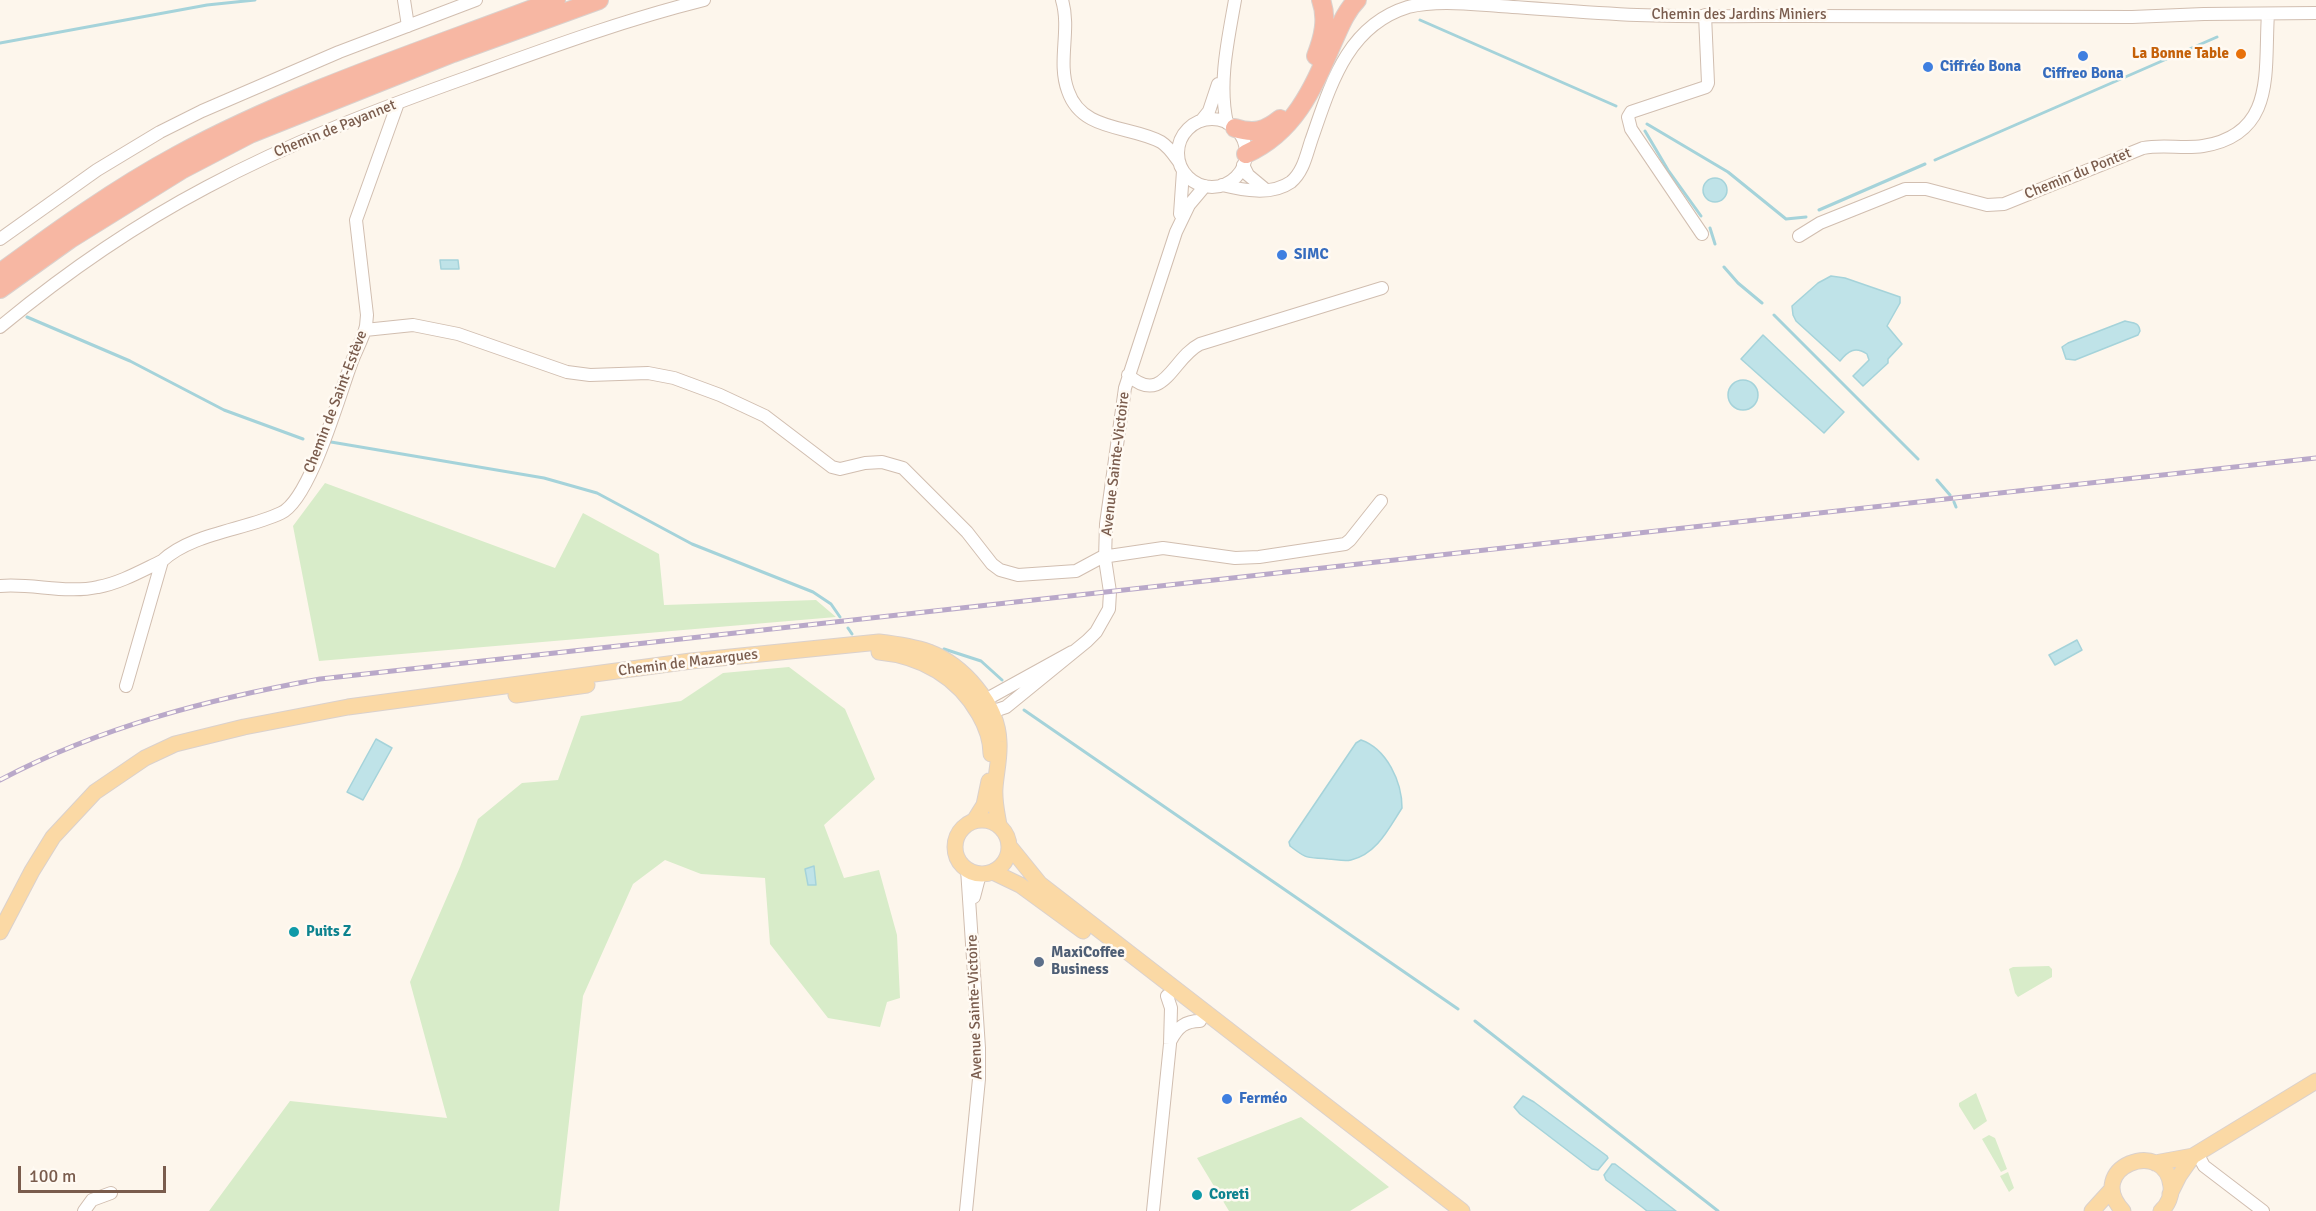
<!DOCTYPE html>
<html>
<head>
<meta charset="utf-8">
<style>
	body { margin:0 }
	#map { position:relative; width:2316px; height:1211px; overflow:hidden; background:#fdf6ec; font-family:Signika,sans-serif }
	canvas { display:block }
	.scale { position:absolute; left:18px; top:1166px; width:148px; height:27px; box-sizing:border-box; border:3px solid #7a5c4d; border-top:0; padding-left:8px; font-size:18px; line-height:21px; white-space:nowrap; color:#7a5c4d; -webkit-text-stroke:4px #fffaf3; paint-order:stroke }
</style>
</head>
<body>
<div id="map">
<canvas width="2316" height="1211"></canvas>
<div class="scale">100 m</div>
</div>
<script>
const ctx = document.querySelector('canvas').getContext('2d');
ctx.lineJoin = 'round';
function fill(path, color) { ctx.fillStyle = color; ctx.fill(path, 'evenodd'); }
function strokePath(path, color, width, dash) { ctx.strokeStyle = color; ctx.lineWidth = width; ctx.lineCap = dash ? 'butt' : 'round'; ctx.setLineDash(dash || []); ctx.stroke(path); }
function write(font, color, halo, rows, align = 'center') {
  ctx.font = font + ' Signika,sans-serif'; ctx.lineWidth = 5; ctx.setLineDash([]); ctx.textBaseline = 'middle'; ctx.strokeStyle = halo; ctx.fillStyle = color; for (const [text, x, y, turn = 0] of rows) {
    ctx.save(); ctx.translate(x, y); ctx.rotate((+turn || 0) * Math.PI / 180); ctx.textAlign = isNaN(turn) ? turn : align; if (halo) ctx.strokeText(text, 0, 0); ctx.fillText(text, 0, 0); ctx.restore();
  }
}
const green = new Path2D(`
	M325 483 555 568 583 513 659 554 664 605 816 600 836 617 319 661 293 526Z
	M789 667 845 709 875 779 824 825 844 878 879 870 897 935 900 998 887 1002 880 1027 828 1018 770 944 765 878 701 874 665 860 633 884 583 996 559 1211H209L290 1101 447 1118 410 982 460 867 478 819 522 783 558 780 581 716 681 701 723 673Z
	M2049 966 2052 969V977L2018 997 2015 993 2009 969 2013 967Z
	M1976 1093 1987 1121 1974 1130 1959 1106V1103Z
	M1301 1117 1389 1187 1350 1211H1229L1197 1158Z
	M1989 1135 1995 1138 2007 1169 2001 1172 1982 1139Z
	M2008 1172 2014 1188 2009 1192 2000 1176Z`);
const water = new Path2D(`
	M1703 190a12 12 0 1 1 24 0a12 12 0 1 1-24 0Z
	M440 260H458L459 269H441Z
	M1831 276 1845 278 1900 297V303L1887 326 1902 344 1888 359V363L1863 386 1853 376 1869 360 1867 354C1855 346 1848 351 1840 361L1796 321 1793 315 1792 306 1818 283Z
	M2125 321C2133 323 2139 322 2140 331L2138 335 2075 360 2066 359 2062 347 2068 343Z
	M1763 335 1844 412 1824 433 1741 359Z
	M1728 395a15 15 0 1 1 30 0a15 15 0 1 1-30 0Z
	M2077 640 2082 650 2055 665 2049 655Z
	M376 739 392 748 363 800 347 792Z
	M1361 740C1387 749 1402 782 1402 808 1389 828 1377 854 1351 860 1344 862 1335 859 1328 859 1306 857 1308 860 1290 846L1289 842 1356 743Z
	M814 866 816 885H808L805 869Z
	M1523 1096 1534 1102 1607 1156 1608 1158 1598 1170 1592 1169 1520 1114 1514 1107Z
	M1612 1164H1615L1676 1211H1647L1642 1207 1606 1180 1604 1175Z`);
const stream = new Path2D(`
	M1420 20 1616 106
	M0 43 207 5 255 0
	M1647 124 1728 172 1786 219 1806 217
	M1645 131 1668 170 1701 216
	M1935 160 2217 37
	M1819 210 1925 164
	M1710 228 1715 244
	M1724 267 1738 283 1762 303
	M1774 315 1918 459
	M27 317 130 361 224 410 303 439
	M331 442 544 478 597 493 692 544 813 592 831 604 840 617
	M1937 480 1950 495
	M1954 502 1956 507
	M848 628 852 634
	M944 649 981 661 1002 680
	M1024 710 1458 1009
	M1475 1021 1718 1211`);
const minor = new Path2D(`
	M404 0 408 26
	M1062 0C1071 30 1057 62 1068 91 1082 132 1129 125 1161 142 1169 147 1174 155 1179 162
	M1178 153a34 34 0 1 1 68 0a34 34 0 1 1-68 0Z
	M1201 121 1209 111 1218 84
	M1227 123C1218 83 1228 40 1235 0
	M1243 165 1248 175 1266 190
	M1222 185C1243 190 1271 196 1291 182 1303 172 1306 156 1311 141 1330 87 1346 26 1408 7 1437 0 1470 4 1499 6 1545 9 1591 13 1637 15 1693 17 1749 16 1805 16 1914 16 2023 17 2132 17L2204 14 2316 13
	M1180 214 1183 171
	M1702 234 1631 129 1628 117 1631 112 1706 87 1708 83 1705 15
	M1799 236 1820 223 1905 189H1926L1987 205 2004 204 2143 148C2163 144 2183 149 2203 146 2277 134 2264 70 2268 14
	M0 239 97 170 160 132 202 111 339 52 476 0
	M0 327C64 274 133 226 207 187 291 142 381 108 471 76 548 48 624 20 704 0
	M365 330 413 325 458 334 567 372 590 375 648 373 674 378 720 395 765 416 832 467 840 469 865 463 882 462 903 468 967 532 992 564 1000 570 1018 575 1076 571 1102 557 1163 548 1235 558 1259 557 1345 544 1350 540 1381 501
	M1128 375C1164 407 1172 358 1200 344L1382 288
	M0 586C32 583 66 594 98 587 120 583 141 571 162 561
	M1072 652 985 700 977 711 991 712 1006 707 1087 641 1096 632 1109 609 1110 592 1105 559 1106 524 1125 388 1176 232 1189 205 1205 186
	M126 686 162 561C192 533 245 530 281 513 310 500 339 396 351 364 355 352 363 339 366 326L367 315 356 220 398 103
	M974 897 980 874
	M1171 1040C1178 1027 1185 1021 1200 1021
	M2197 1153 2204 1166 2263 1211
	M84 1211 92 1200 111 1193
	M966 1211 979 1079V1048L967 869
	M1153 1211 1170 1044 1171 1008 1167 996`);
const major = new Path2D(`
	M879 652C922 656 958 677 979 714 986 726 991 739 991 754
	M516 695 587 685
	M955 847a27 27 0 1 1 54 0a27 27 0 1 1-54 0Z
	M974 821 984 805 989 781
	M1010 847 1040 884 1462 1211
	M993 872 1020 885 1083 931
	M0 932 32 871 53 837 95 792 145 758 175 744 244 727 348 707 691 661 879 642C896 644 912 646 929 652 963 665 998 704 999 742 1000 758 996 773 995 788 994 801 997 813 999 825
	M2155 1163 2193 1156 2316 1081
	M2170 1194 2179 1176 2193 1156
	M2092 1211 2112 1189
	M2123 1211C2083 1168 2165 1136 2171 1186 2172 1195 2168 1205 2161 1211`);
const highway = new Path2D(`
	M1316 56C1323 38 1328 19 1321 0
	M1235 128C1254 134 1265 131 1280 119
	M1246 154C1294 132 1312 91 1332 44 1339 29 1345 12 1357 0
	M0 273C57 231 115 189 178 155 296 91 431 48 556 0
	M0 289 70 239 181 170 250 134 453 53 599 0`);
const rail = new Path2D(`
	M0 780C100 727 209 699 320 679L2316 458`);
const markers = [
	[2241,54,6,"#e8710a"],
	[2083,56,6,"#3f7fe0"],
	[1928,67,6,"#3f7fe0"],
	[1282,255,6,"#3f7fe0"],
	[294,932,6,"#0f9aa8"],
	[1039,962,6,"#5c6f8a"],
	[1227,1099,6,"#3f7fe0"],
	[1197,1195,6,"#0f9aa8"]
];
const streetNames = [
	["Chemin des Jardins Miniers",1739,15],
	["Chemin de Payannet",335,129,-22],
	["Chemin du Pontet",2078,174,-22],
	["Chemin de Saint-Estève",336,402,-69],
	["Avenue Sainte-Victoire",1116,464,-83],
	["Chemin de Mazargues",688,663,-7],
	["Avenue Sainte-Victoire",975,1007,-92]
];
const foodNames = [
	["La Bonne Table",2229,54]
];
const shopNames = [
	["Ciffréo Bona",1940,67],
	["Ciffreo Bona",2083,74,"center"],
	["SIMC",1294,255],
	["Ferméo",1239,1099]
];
const cultureNames = [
	["Puits Z",306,932],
	["Coreti",1209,1195]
];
const serviceNames = [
	["MaxiCoffee",1051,953],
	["Business",1051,970]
];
fill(green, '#d8ecc9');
fill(water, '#bfe3e8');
strokePath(water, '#a5d3da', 1.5);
strokePath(stream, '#a5d3da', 3);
strokePath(minor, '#d1beb0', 14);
strokePath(major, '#dad1cd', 17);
strokePath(highway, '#dad1cd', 20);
strokePath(minor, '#fff', 12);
strokePath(major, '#fbd9a5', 15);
strokePath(highway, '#f7b7a3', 18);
strokePath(rail, '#b9a8c9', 5);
strokePath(rail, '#fffaf3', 3, [9]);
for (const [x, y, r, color] of markers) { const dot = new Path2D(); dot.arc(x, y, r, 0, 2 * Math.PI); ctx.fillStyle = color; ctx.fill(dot); strokePath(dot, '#fffaf3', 2); }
write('15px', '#7a5c4d', '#fffaf3', streetNames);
write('bold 15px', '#c56008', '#fffaf3', foodNames, 'right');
write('bold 15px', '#366cbe', '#fffaf3', shopNames, 'left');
write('bold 15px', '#0d838f', '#fffaf3', cultureNames, 'left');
write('bold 15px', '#4e5e75', '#fffaf3', serviceNames, 'left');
</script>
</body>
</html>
